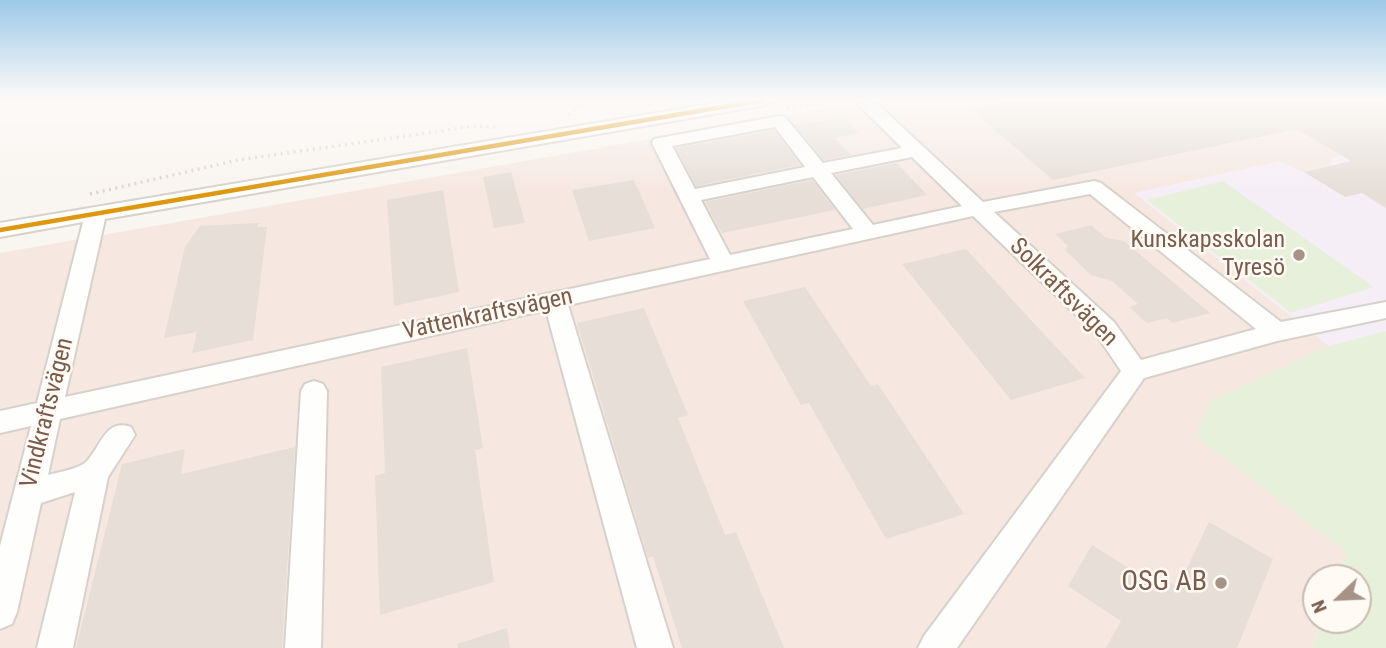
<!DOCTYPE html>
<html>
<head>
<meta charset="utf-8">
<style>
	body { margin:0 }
	#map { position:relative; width:1386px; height:648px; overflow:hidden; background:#f9f5f0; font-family:"Roboto Condensed",sans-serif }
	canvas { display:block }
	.north { position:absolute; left:1302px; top:564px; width:70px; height:70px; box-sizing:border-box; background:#fffaf3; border:2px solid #cabbb1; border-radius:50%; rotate:247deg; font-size:19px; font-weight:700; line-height:28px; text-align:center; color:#7a5c4d }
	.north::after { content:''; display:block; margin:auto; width:24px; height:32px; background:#a69286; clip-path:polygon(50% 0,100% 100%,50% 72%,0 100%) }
</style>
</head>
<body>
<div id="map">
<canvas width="1386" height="648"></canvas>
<div class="north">N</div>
</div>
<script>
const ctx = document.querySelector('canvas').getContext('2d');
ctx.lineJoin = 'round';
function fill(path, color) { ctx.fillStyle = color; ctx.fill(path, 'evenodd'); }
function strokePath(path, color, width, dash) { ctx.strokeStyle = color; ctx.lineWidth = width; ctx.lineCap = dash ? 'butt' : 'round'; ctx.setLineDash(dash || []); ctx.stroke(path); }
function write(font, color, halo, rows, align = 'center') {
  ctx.font = font + ' "Roboto Condensed",sans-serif'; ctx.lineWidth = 5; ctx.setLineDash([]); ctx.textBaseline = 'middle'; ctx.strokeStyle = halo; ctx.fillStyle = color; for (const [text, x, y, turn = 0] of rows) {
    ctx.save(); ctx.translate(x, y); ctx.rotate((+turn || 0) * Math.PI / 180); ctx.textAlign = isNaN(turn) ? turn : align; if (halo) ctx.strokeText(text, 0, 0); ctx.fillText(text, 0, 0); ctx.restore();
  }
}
const commercial = new Path2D(`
	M873 100H1386V331L1329 346 1196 435 1347 552 1337 578H1316V620H1322L1312 648H0V253Z`);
const education = new Path2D(`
	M1380 147 1386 151V331L1329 346 1134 193 1279 161 1304 172 1331 165V158Z`);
const green = new Path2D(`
	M1223 181 1374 287 1291 313 1147 200Z
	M1386 331V648H1312L1322 620H1358V578H1337L1346 552 1196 436 1211 400 1329 346Z`);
const building = new Path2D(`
	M1024 100H1386V208L1362 193 1345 197 1304 172 1351 161 1297 129 1053 180 972 110Z
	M844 118 858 133 835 138 851 155 824 160 795 125Z
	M774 130 800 165 696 186 676 148Z
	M897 163 927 195 863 209 836 175Z
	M511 172 525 223 494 228 483 177Z
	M634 180 655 228 589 241 572 190Z
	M812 180 835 210 722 233 705 202Z
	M443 190 459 292 394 306 387 200Z
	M259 223 257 227H267L253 340 192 353 197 332 164 338 185 247 200 226Z
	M1091 225 1106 238 1124 241 1210 313 1173 323 1167 318 1147 323 1129 307 1138 304 1112 281 1091 275 1066 251 1067 245 1055 234Z
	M966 249 1029 318 1085 378 1011 400 902 264Z
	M805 287 871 386 878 384 964 514 886 539 809 403 801 405 743 301Z
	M644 308 688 415 678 418 725 535 736 532 784 648H682L653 556 648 558 577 323Z
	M467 348 483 448 475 450 494 582 380 615 375 476 385 473 381 367Z
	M295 447 282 648H76L122 464 185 449 181 474Z
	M1209 522 1273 559 1237 648H1106L1121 621 1068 586 1092 545 1162 589 1166 580 1178 587Z
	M507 628 510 648H458L457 644Z`);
const path = new Path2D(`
	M787 108 830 100
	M568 115 587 100
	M90 194 238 160 475 126 498 127`);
const minor = new Path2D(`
	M733 100H774L766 105 105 219 65 397 710 259 652 143 654 139 779 116 785 117 823 163 902 148 854 100H873L983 202 1094 181 1101 183 1281 322 1386 302V318L1277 341 1144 378 957 648H918L924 636 1121 371 1096 334 973 216 568 305 673 648H637L546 310 60 419 48 475C59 472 78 469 86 462 101 447 105 418 131 427L135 435 108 477 73 648H37L75 492 41 503 17 612 12 624 0 629V546L31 426 0 433V411L37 403 83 222 0 237V223ZM775 127 805 167 695 189 672 146ZM912 157 962 206 873 225 831 173ZM813 177 853 229 730 255 701 200ZM1090 194 1256 329 1141 360 1114 322 994 212Z
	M314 381 323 384 327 391 321 648H285L301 391 305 384Z`);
const bus1 = new Path2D(`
	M0 230 763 100`);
const markers = [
	[1299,255,7,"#a69286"],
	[1221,583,7,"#a69286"]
];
const poiNames = [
	["Kunskapsskolan",1285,241],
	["Tyresö",1285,269]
];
const streetNames = [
	["Solkraftsvägen",1063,293,45],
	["Vattenkraftsvägen",488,315,-12],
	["Vindkraftsvägen",48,413,-76]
];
const nearPoinames = [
	["OSG AB",1207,583]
];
fill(commercial, '#f6e8e1');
fill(education, '#f6eef6');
fill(green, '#e7f0db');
fill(building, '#e6ded7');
strokePath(minor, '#d7d1cb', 4);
strokePath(path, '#dcd5d0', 3.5, [2, 4.5]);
fill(minor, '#fefefd');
strokePath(bus1, '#de970f', 4.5);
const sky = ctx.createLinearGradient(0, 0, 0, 191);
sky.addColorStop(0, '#9ec9e9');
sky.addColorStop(0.52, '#fcfaf8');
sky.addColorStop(1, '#fcfaf800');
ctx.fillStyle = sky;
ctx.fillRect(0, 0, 1386, 191);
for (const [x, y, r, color] of markers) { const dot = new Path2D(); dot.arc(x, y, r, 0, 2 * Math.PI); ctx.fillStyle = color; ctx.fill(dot); strokePath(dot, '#fffaf3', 2.5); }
write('24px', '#7a5c4d', '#fffaf3', poiNames, 'right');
write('24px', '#7a5c4d', '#fffaf3', streetNames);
write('28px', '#7a5c4d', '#fffaf3', nearPoinames, 'right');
</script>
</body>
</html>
